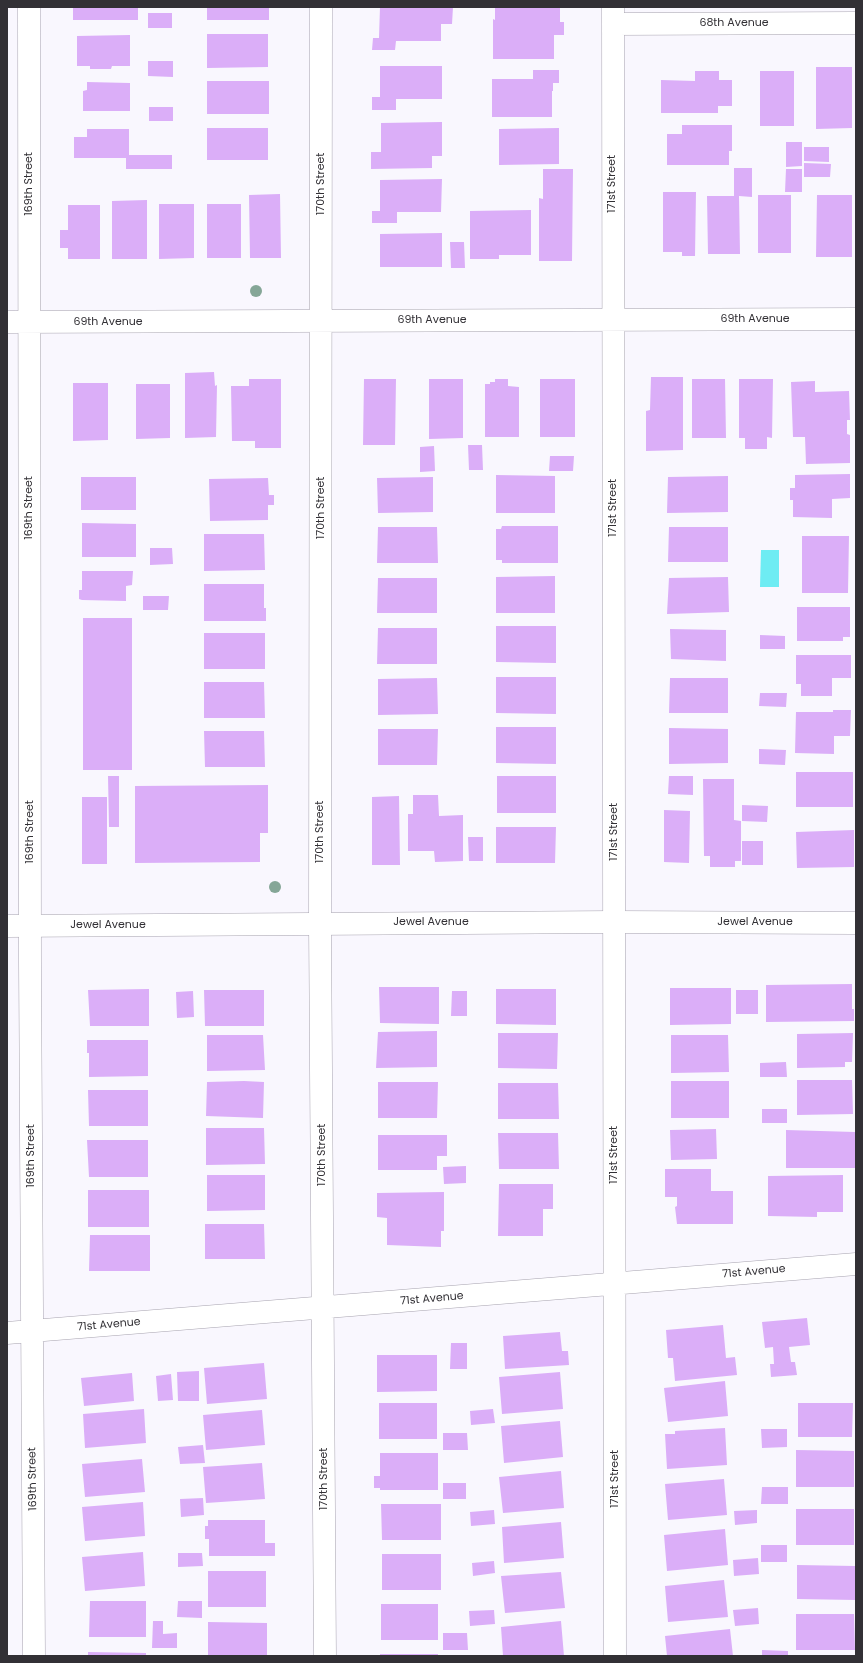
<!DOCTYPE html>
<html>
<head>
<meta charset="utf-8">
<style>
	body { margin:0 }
	#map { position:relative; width:863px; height:1663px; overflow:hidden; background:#f9f7fe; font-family:Poppins,sans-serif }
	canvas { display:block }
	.frame { position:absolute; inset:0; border:8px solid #323035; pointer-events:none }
</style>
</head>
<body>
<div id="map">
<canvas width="863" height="1663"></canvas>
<div class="frame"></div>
</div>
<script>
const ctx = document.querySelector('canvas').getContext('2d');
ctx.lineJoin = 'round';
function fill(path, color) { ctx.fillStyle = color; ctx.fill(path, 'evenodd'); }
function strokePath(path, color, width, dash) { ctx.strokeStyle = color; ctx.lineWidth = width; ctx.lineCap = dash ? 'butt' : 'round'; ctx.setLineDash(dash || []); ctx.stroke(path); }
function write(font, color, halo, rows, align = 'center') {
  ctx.font = font + ' Poppins,sans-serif'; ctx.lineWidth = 4; ctx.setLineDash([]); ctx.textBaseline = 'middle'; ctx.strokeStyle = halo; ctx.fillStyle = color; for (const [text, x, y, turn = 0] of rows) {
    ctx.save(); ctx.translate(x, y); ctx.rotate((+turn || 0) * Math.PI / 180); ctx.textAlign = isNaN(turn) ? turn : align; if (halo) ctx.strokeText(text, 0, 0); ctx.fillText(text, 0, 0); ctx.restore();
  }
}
const water = new Path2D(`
	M761 550H779V587H760Z`);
const building = new Path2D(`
	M73 7H138V20H73Z
	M207 7H269V20H207Z
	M380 7H453L452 24H441V41H396L395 50H372L373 38H379Z
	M495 7H560V22H564V35H554V59H493V19L495 20Z
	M148 13H172V28H148Z
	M207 34H268V67L207 68Z
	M130 35V66H112L111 69H90V66H77V36Z
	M148 61H173V77L148 76Z
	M380 66H442V99H396V110H372V97H380Z
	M816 67H852V128L816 129Z
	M533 70H559V83H553V91H552V117H492V79H533Z
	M695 71H719V80H732V106H718V113H661V80L695 81Z
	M760 71H794V126H760Z
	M207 81H269V114H207Z
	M87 82 130 83V111H83V91L87 90Z
	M149 107H173V121H149Z
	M442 122V156H432V168L371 169V152H381V123Z
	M682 125H732V151H729V165H667V134H682Z
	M207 128H268V160H207Z
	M559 128V164L499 165V129Z
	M87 129H129V155H172V169H126V158H74V137H87Z
	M786 142H802V166L786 167Z
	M804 147H829V162L804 161Z
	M804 163 831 164 830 177H804Z
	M734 168H752V197L739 196 740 254H708L707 196H734Z
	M543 169H573L572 261H539V198L543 199Z
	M786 169H802V192H785Z
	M442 179 441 212H397V223H372V211H380V180Z
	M663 192H696L695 256H682V252H663Z
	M280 194 281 258H250L249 195Z
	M758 195H791V253H758Z
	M817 195H852V257H816Z
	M147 200V259H112V201Z
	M159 204H194V258L159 259Z
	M207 204H241V258H207Z
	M68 205H100V259H68V248H60V230H68Z
	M531 210V255H499V259H470V211Z
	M442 233V267H380V234Z
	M450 242H464L465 268H451Z
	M214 372 215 386 217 385 216 437 185 438V373Z
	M651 377H683V450L646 451V411L650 410Z
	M249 379H281V448H255V441H232L231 386H249Z
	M364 379H396L395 445H363Z
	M429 379H463V438L429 439Z
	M495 379H508V386L519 387V437H485V384H490V382H495Z
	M540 379H575V437H540Z
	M692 379H725L726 438H692Z
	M739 379H773L772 438 767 437V449H745V438H739Z
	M815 381V392L849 391 850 420H847V434L850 435V463L806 464 805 437H793L791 382Z
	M73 383H108V440L73 441Z
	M136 384H170V438L136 439Z
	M468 445H482L483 470H469Z
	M434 446 435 471 420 472V447Z
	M550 456H574L573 471H549Z
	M850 474V498L832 499V518L793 517V500H790V488H795V475Z
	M496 475 555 476V513H496Z
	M728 476V512L667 513 668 477Z
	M81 477H136V510H81Z
	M433 477V512L378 513 377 478Z
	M268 478 269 495H274V505H268V520L210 521 209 479Z
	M82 523 136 524V557H82Z
	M502 526H558V563H502V560H496V529H501Z
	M378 527H437L438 563H377Z
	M669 527H728V562H668Z
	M204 534H264L265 570 204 571Z
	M802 536H849L848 593H802Z
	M150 548H172L173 564 150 565Z
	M82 571H133L132 585 126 586V601L82 600 79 599V590H82Z
	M555 576V613H496V577Z
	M728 577 729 612 667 614 669 578Z
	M378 578H437V613H377Z
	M204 584H264V608H266V621H204Z
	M143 596H169L168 610H143Z
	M797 607H850V637H843V641H797Z
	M83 618H132V770H83Z
	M496 626H556V663L496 662Z
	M378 628H437V664H377Z
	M670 629 726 630V661L671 659Z
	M204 633H265V669H204Z
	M760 635 785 636V649H760Z
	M796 655H851V678H832V696H801V684H796Z
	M496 677H556V714L496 713Z
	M437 678 438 714 378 715V679Z
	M670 678H728V713H669Z
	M204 682H264L265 718H204Z
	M760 693H787L786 707 759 706Z
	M833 710H851L850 736H834V754L795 753 796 712H833Z
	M496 727H556V764L496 763Z
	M669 728 728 729V763L669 764Z
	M378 729H438L437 765H378Z
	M204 731H264L265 767H205Z
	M759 749 786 750 785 765 759 764Z
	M796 772H853V807H796Z
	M108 776H119V827H109Z
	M497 776H556V813H497Z
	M669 776H693V795L668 794Z
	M703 779H734V820L741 821V861H735V867H710V856H704Z
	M268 785V833H260V862L135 863V786Z
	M413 795H438L439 816 463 815V861L435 862 434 851H408V814H413Z
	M399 796 400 865H372V797Z
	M82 797H107V864H82Z
	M742 805 768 806 767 822 742 821Z
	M664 810 690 811 689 863 664 862Z
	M496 827H556L555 863H496Z
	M854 830V867L797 868 796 832Z
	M468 837H483V861H469Z
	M742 841H763V865H742Z
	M852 984V1009H854V1021L766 1022V985Z
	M379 987H439V1024L380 1023Z
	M670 988H731V1024L670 1025Z
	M149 989V1026H90L88 990Z
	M496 989H556V1025L496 1024Z
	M204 990H264V1026H205Z
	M736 990H758V1014H736Z
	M193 991 194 1017 177 1018 176 992Z
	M452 991H467V1016H451Z
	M437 1031V1067L376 1068 378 1032Z
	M498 1033H558L557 1069 498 1068Z
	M853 1033 852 1062H845V1067L797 1068V1034Z
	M207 1035H263L265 1070 207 1071Z
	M671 1035H728L729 1072 671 1073Z
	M87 1040H148V1076L89 1077V1053H87Z
	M786 1062 787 1077H760V1063Z
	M797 1080H852L853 1114 797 1115Z
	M244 1081 264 1082 263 1118 206 1116 207 1082Z
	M671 1081H729V1118H671Z
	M378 1082H438L437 1118H378Z
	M498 1083H558L559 1119H498Z
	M88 1090H148V1126H89Z
	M762 1109H787V1123H762Z
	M206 1128H264L265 1164 206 1165Z
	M716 1129 717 1159 671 1160 670 1130Z
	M786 1130 855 1132V1168H786Z
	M498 1133H558L559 1169H499Z
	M378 1135H447V1156H437V1170H378Z
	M87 1140H148V1177H89Z
	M466 1166V1183L444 1184 443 1167Z
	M665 1169H711V1191H733V1224H677L675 1207 677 1206V1197H665Z
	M207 1175H265V1210L207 1211Z
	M843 1175V1212H817V1217L768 1216V1176Z
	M499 1184H553V1209H543V1236H498Z
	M88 1190H149V1227H88Z
	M444 1192V1231H441V1247L387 1245V1218L377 1217V1193Z
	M205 1224H264L265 1259H205Z
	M90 1235H150V1271H89Z
	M807 1318 810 1345 789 1347 791 1362H795L797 1375 771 1377 770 1364H774L773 1347 765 1348 762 1322Z
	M723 1325 726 1358 735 1357 737 1375 675 1381 673 1358H668L666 1330Z
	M560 1332 562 1351H568L569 1365 505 1369 503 1336Z
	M451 1343H467V1369H450Z
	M377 1355H437V1391L377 1392Z
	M264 1363 267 1399 207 1404 204 1368Z
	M199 1371V1401H178L177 1372Z
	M560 1372 563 1409 502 1414 499 1377Z
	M132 1373 134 1401 84 1406 81 1378Z
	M171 1374 173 1400 158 1401 156 1376Z
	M725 1381 728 1416 668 1422 664 1388Z
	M379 1403H437V1439H379Z
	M798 1403H853L852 1437H798Z
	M144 1409 146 1443 85 1448 83 1414Z
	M493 1409 495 1423 471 1425 470 1411Z
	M262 1410 265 1445 206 1450 203 1415Z
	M560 1421 563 1457 504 1463 501 1426Z
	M725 1428 727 1465 667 1469 665 1434H675V1431Z
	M761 1429H787V1447L762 1448Z
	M443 1433H467L468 1450H443Z
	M203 1445 205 1463 180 1464 178 1447Z
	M796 1450 854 1451V1487H796Z
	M380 1453H438V1490H380V1488H374V1476H380Z
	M142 1459 145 1492 85 1497 82 1464Z
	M262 1463 265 1499 206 1503 203 1467Z
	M561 1471 564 1508 503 1513 499 1477Z
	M724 1479 727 1515 668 1520 665 1484Z
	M443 1483H466V1499H443Z
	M762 1487H788V1504H761Z
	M203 1498 204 1515 181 1517 180 1499Z
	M143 1502 145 1536 85 1541 82 1507Z
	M381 1504H441V1540H382Z
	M796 1509H854V1545H796Z
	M494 1510 495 1524 471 1526 470 1512Z
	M757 1510V1523L735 1525 734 1511Z
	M208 1520H265V1543H275V1556H209V1539H205V1526H208Z
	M561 1522 564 1558 504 1563 502 1527Z
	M725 1529 728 1565 667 1571 664 1535Z
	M761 1545H787V1562H761Z
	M143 1552 145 1586 85 1591 82 1557Z
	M178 1553H202L203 1566 178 1567Z
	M382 1554H441V1590H382Z
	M758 1558 759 1574 734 1576 733 1560Z
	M494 1561 495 1573 473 1576 472 1563Z
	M797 1565 855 1566 856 1600 797 1599Z
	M208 1571H266V1607H208Z
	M561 1572 565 1608 505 1613 501 1576Z
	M724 1580 728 1617 668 1622 665 1586Z
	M90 1601H146V1637H89Z
	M178 1601H202V1618L177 1617Z
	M381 1604H438V1640H381Z
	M758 1608 759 1624 735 1626 733 1610Z
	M494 1610 495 1624 470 1626 469 1611Z
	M796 1614H854L855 1650H796Z
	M153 1621H163V1634L177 1633V1648H152Z
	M561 1621 564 1656H503L501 1627Z
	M208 1622 267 1623V1656H208Z
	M730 1629 733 1656H667L665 1636Z
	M443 1633H467L468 1650H443Z
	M762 1650 788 1651V1656H762Z
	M88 1652 146 1653V1656H88Z
	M380 1654H438V1656H380Z`);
const minor = new Path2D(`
	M29 7 30 962 34 1656
	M321 7 320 923 325 1656
	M613 7 615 1656
	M613 24 856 23
	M7 322 856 319
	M7 1333 856 1264`);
const tertiary = new Path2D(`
	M7 926 614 922 856 923`);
const trees = [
	[256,291],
	[275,887]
];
const streetNames = [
	["68th Avenue",734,23],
	["169th Street",29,184,-90],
	["170th Street",321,184,-90],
	["171st Street",612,184,-90],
	["69th Avenue",755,319],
	["69th Avenue",432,320],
	["69th Avenue",108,322],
	["169th Street",29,508,-90],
	["170th Street",321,508,-90],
	["171st Street",613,508,-90],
	["169th Street",30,832,-90],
	["170th Street",320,832,-90],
	["171st Street",614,832,-90],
	["Jewel Avenue",431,922],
	["Jewel Avenue",755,922],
	["Jewel Avenue",108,925],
	["170th Street",322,1155,-90],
	["171st Street",614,1155,-90],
	["169th Street",31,1156,-90],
	["71st Avenue",754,1272,-5],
	["71st Avenue",432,1299,-5],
	["71st Avenue",109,1325,-5],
	["169th Street",33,1479,-91],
	["170th Street",324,1479,-90],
	["171st Street",615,1479,-90]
];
fill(water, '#6eecf3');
fill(building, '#dbaef8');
strokePath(minor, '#a7a3af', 23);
strokePath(tertiary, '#a7a3af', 23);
strokePath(minor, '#fff', 22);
strokePath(tertiary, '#fff', 22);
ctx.fillStyle = '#85a697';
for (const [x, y] of trees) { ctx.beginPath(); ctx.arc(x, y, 6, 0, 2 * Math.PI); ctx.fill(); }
write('11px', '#323035', '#fff', streetNames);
</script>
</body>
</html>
